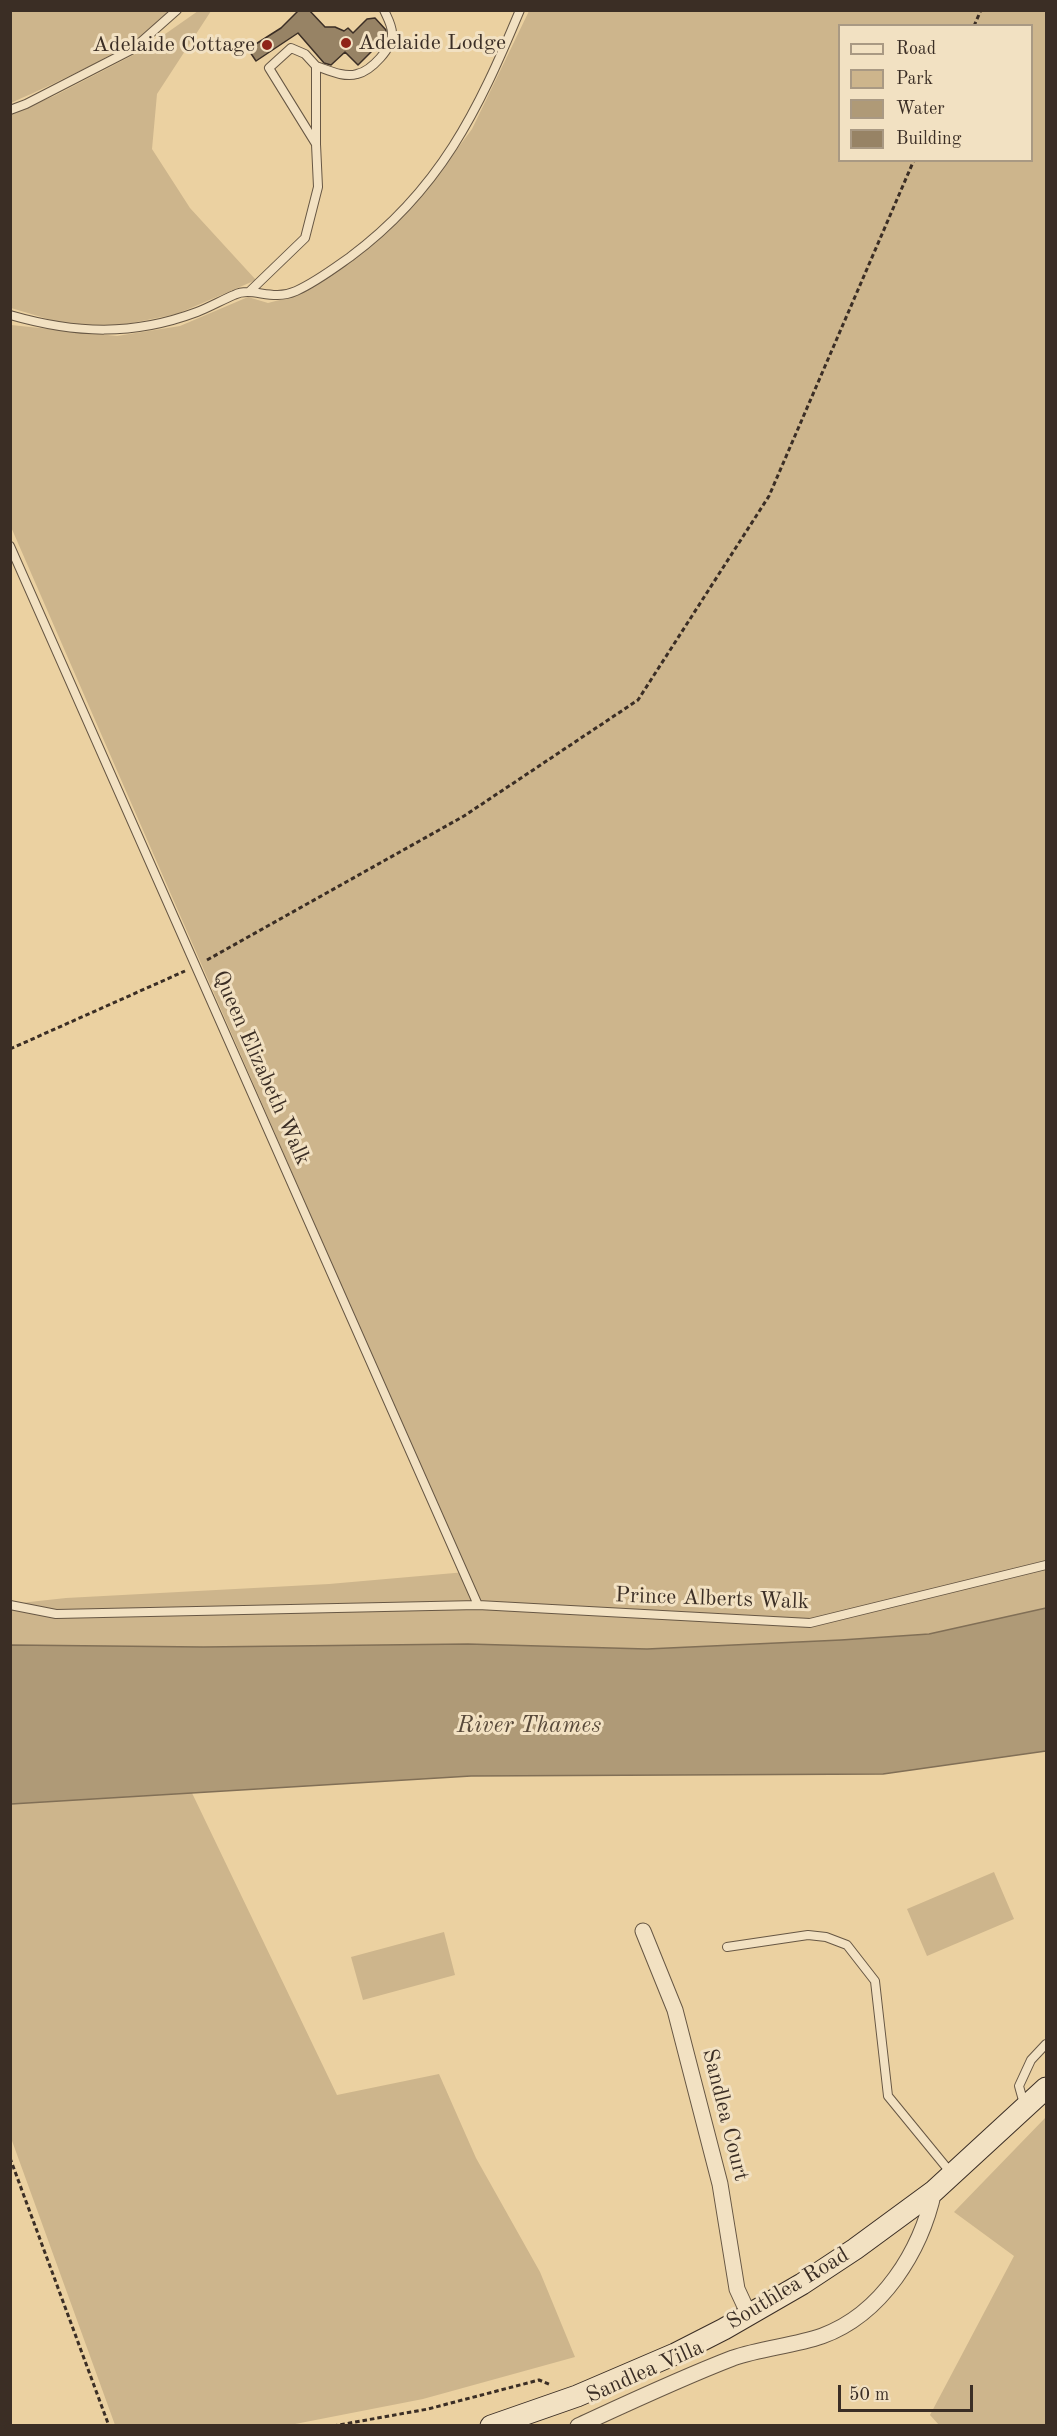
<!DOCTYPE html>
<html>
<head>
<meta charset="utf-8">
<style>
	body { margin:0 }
	#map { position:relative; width:1057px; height:2436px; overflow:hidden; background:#ebd1a1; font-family:"Old Standard TT",serif }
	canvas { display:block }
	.frame { position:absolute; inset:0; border:12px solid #3b2e25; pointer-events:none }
	.legend { position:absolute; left:838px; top:24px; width:195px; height:138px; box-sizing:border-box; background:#f2e1c2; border:2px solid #a99983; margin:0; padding:8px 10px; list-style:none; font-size:18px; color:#3b2e25 }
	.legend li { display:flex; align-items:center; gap:12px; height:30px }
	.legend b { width:30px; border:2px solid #a99983 }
	.scale { position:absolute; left:838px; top:2385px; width:135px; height:27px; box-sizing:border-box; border:3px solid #3b2e25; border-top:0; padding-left:8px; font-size:18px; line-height:21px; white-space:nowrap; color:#3b2e25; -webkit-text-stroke:4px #f2e1c2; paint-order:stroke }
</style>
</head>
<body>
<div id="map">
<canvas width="1057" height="2436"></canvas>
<div class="frame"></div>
<ul class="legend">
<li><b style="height:8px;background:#f2e1c2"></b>Road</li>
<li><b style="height:16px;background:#cdb58c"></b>Park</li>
<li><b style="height:16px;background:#af9a77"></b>Water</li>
<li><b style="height:16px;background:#978365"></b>Building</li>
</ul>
<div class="scale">50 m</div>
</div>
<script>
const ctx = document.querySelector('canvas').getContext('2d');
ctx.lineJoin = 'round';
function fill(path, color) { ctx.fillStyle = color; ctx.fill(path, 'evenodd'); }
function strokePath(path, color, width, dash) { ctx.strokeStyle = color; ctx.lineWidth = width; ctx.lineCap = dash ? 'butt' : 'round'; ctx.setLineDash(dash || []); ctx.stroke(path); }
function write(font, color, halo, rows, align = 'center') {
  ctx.font = font + ' "Old Standard TT",serif'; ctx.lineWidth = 6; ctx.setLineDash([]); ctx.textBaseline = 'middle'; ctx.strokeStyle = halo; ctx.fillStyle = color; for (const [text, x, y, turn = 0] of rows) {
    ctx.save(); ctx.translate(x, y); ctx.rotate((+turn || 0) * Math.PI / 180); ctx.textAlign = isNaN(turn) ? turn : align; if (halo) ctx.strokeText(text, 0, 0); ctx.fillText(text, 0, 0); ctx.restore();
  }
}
const green = new Path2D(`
	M10 11H178C127 50 69 77 11 103Z
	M198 11H211L157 94 152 149 190 208 256 280 177 314 122 325H68L11 308 10 114 54 96 141 51Z
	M529 11H1046V1608L929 1634 841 1640 647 1649 468 1644 203 1647 11 1645V1604L66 1598 329 1584 466 1572 11 527V325L117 336 180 326 248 297 268 303 295 296 359 254 422 196 472 129ZM840 26H1032V160H840Z
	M192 1793 337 2095 439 2074 476 2158 540 2272 575 2357 423 2399 290 2425H115L11 2138V1804Z
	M994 1872 1014 1919 927 1956 907 1909Z
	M444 1932 455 1975 363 2000 351 1957Z
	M1046 2117V2425H939L930 2415 1014 2256 954 2212Z`);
const water = new Path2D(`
	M1046 1608V1751L883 1774 471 1776 11 1804V1645L203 1647 468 1644 647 1649 841 1640 929 1634Z`);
const building = new Path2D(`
	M299 10H309L325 27H335L344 31 348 28 353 33 367 19 375 18 386 30 385 38 358 65 345 52 331 65 324 63 298 33 256 61 248 49 281 28Z`);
const path = new Path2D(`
	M974 26 981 10
	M207 960 464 816 638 700 769 496 914 160
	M10 1049 185 971
	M10 2158 109 2426
	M333 2426 428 2409 539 2380 551 2385`);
const lane = new Path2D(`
	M316 66C328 70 344 78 357 74 371 71 393 48 392 33 392 25 387 17 384 10
	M10 110 26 104 133 49 177 10
	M249 292 305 238 318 187 316 144 269 68 291 48 305 54 316 66V144
	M10 315C76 334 133 336 197 312 210 307 222 300 234 295 253 286 271 302 296 291 316 282 333 269 350 257 440 190 478 111 520 10
	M10 546 478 1605
	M10 1605 56 1614 478 1605 810 1623 1046 1565
	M727 1947 808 1935 826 1937 847 1945 875 1981 888 2096 951 2173
	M1024 2104 1019 2086 1031 2060 1046 2044`);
const street = new Path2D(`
	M643 1931 675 2010 720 2184 737 2289 749 2315
	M578 2426C630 2402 681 2378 733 2358 762 2348 793 2346 822 2336 882 2314 921 2251 934 2191`);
const secondary = new Path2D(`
	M491 2426 577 2396 675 2354 724 2329 802 2284 855 2249 934 2191 1046 2088`);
const markers = [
	[346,43,6,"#8f2418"],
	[267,45,6,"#8f2418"]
];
const poiNames = [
	["Adelaide Lodge",358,43],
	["Adelaide Cottage",255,45,"right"]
];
const streetNames = [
	["Queen Elizabeth Walk",261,1068,66],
	["Prince Alberts Walk",712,1599,2],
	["Sandlea Court",725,2115,76],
	["Southlea Road",788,2289,-31],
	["Sandlea Villa",645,2372,-24]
];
const waterNames = [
	["River Thames",529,1726]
];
fill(green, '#cdb58c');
fill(water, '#af9a77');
strokePath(water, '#816f56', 1.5);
fill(building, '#978365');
strokePath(building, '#3b2e25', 1.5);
strokePath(lane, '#675744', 10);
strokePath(street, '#675744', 17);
strokePath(secondary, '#3b2e25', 23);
strokePath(path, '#3b2e25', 3, [4.5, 3]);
strokePath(lane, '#f2e1c2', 8);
strokePath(street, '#f2e1c2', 15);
strokePath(secondary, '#f2e1c2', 21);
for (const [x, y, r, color] of markers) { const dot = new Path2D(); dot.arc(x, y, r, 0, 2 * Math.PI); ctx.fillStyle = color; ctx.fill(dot); strokePath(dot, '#f2e1c2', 2); }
write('22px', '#3b2e25', '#f2e1c2', poiNames, 'left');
write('22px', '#3b2e25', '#f2e1c2', streetNames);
write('italic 24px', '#58493a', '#f2e1c2', waterNames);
</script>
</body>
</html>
